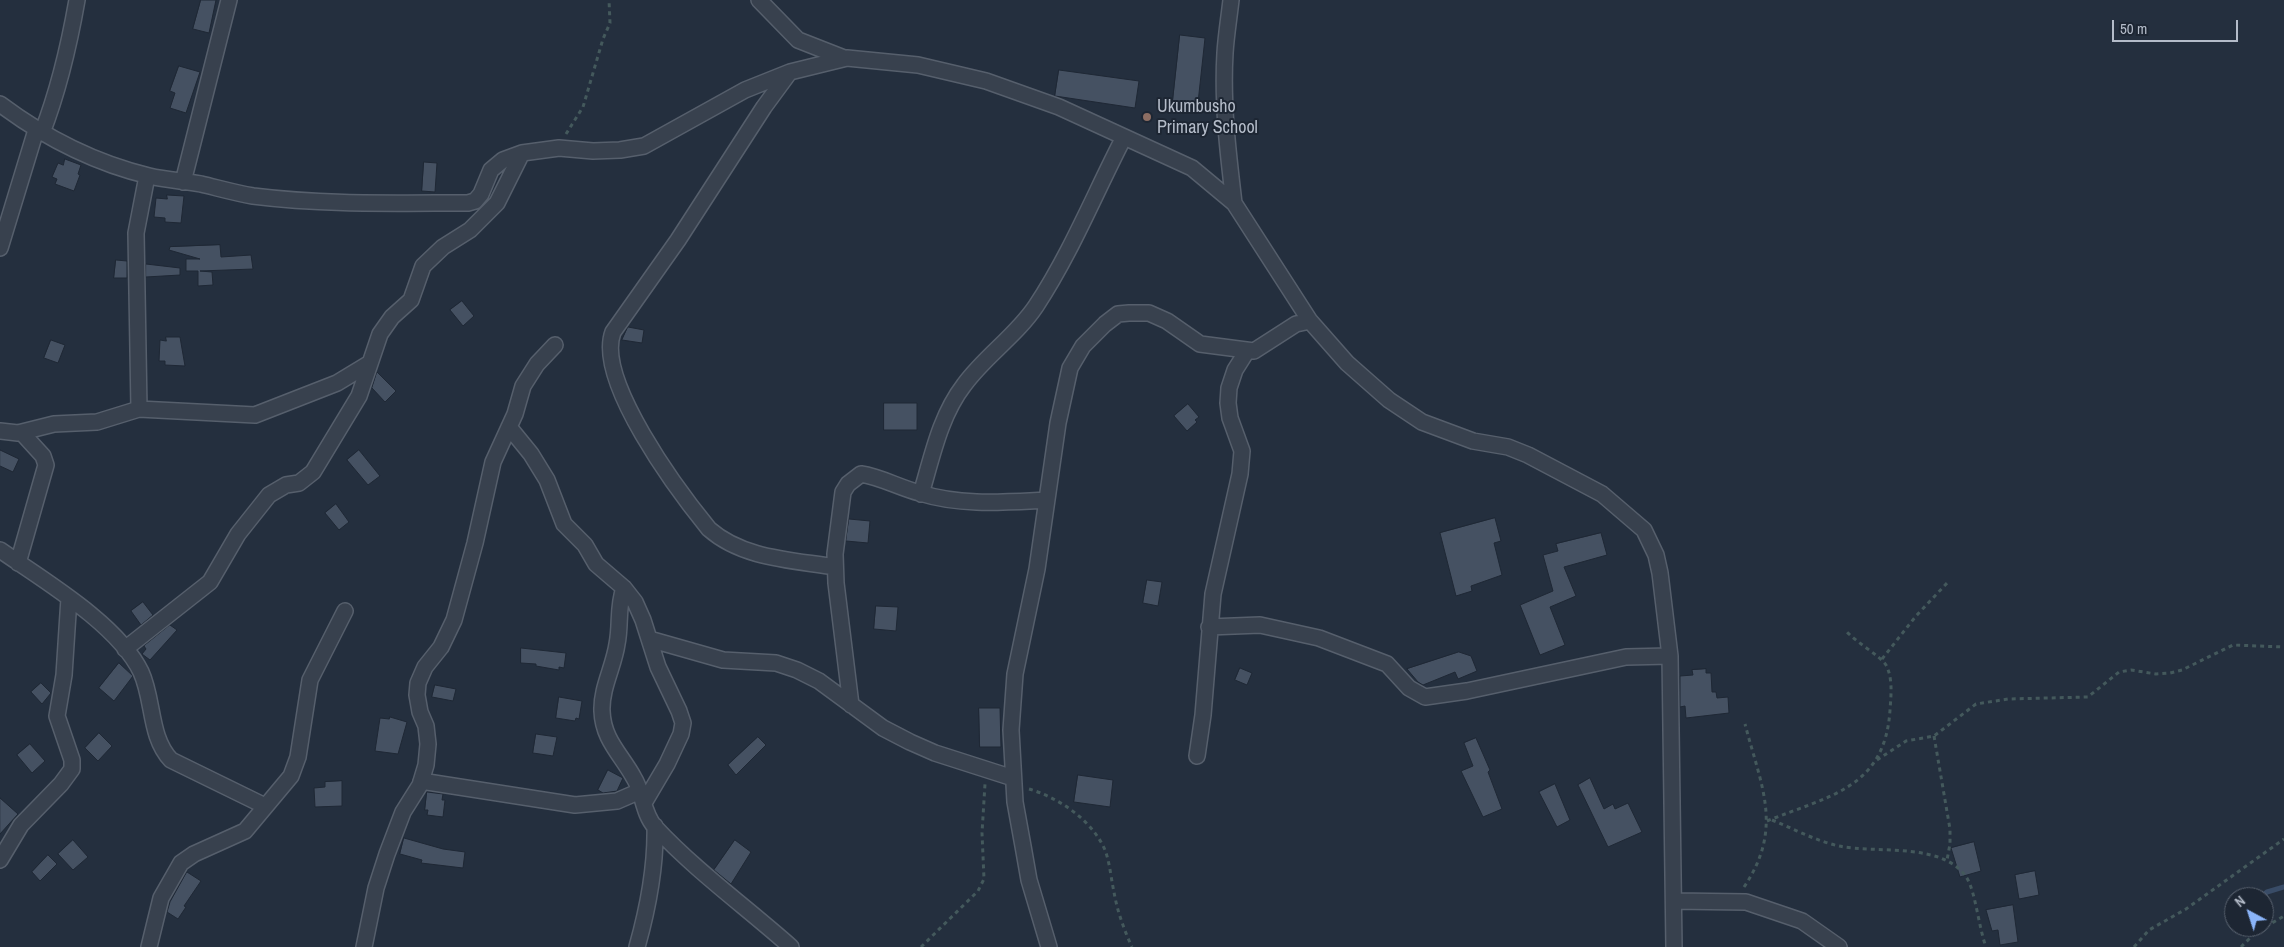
<!DOCTYPE html>
<html>
<head>
<meta charset="utf-8">
<style>
	body { margin:0 }
	#map { position:relative; width:2284px; height:947px; overflow:hidden; background:#242f3e; font-family:"Archivo Narrow",sans-serif }
	canvas { display:block }
	.north { position:absolute; left:2224px; top:887px; width:50px; height:50px; box-sizing:border-box; background:#1d2633; border:1px solid #59626f; border-radius:50%; rotate:320deg; font-size:14px; font-weight:700; line-height:20px; text-align:center; color:#b4bcc9 }
	.north::after { content:''; display:block; margin:auto; width:18px; height:22px; background:#8ab4f8; clip-path:polygon(50% 0,100% 100%,50% 72%,0 100%) }
	.scale { position:absolute; left:2112px; top:20px; width:126px; height:22px; box-sizing:border-box; border:2px solid #b4bcc9; border-top:0; padding-left:6px; font-size:15px; line-height:18px; white-space:nowrap; color:#b4bcc9; -webkit-text-stroke:4px #1d2633; paint-order:stroke }
</style>
</head>
<body>
<div id="map">
<canvas width="2284" height="947"></canvas>
<div class="north">N</div>
<div class="scale">50 m</div>
</div>
<script>
const ctx = document.querySelector('canvas').getContext('2d');
ctx.lineJoin = 'round';
function strokePath(path, color, width, dash) { ctx.strokeStyle = color; ctx.lineWidth = width; ctx.lineCap = dash ? 'butt' : 'round'; ctx.setLineDash(dash || []); ctx.stroke(path); }
function fill(path, color) { ctx.fillStyle = color; ctx.fill(path, 'evenodd'); }
function write(font, color, halo, rows, align = 'center') {
  ctx.font = font + ' "Archivo Narrow",sans-serif'; ctx.lineWidth = 4; ctx.setLineDash([]); ctx.textBaseline = 'middle'; ctx.strokeStyle = halo; ctx.fillStyle = color; for (const [text, x, y, turn = 0] of rows) {
    ctx.save(); ctx.translate(x, y); ctx.rotate((+turn || 0) * Math.PI / 180); ctx.textAlign = isNaN(turn) ? turn : align; if (halo) ctx.strokeText(text, 0, 0); ctx.fillText(text, 0, 0); ctx.restore();
  }
}
const stream = new Path2D(`
	M2261 897 2267 892 2284 887
	M2238 931 2240 927`);
const building = new Path2D(`
	M201 0H216L209 33 193 29Z
	M1180 35 1205 38 1197 112 1172 109Z
	M179 66 200 72 186 113 170 108 175 93 170 91Z
	M1059 70 1139 81 1135 108 1055 96Z
	M65 159 81 165 78 174 80 175 74 191 55 184 57 179 52 177 58 163 63 165Z
	M424 162 437 163 435 192 422 191Z
	M167 195 184 196 181 223 165 222V218L154 217 156 198 167 199Z
	M220 245 221 257 251 255 253 269 200 271 212 272 213 285 198 286V271H186V259H200L169 250 170 247Z
	M116 260 127 261V278H114Z
	M146 264 180 268V275L146 277Z
	M462 301 474 316 463 326 450 310Z
	M628 327 644 330 642 343 622 340Z
	M166 337H180L185 366 165 365V361H159L160 340 166 341Z
	M51 340 65 345 58 363 44 358Z
	M377 372 396 391 385 402 372 388Z
	M884 403H917V430H884Z
	M1188 404 1199 417 1195 420 1197 422 1187 431 1174 416Z
	M0 450 19 459 13 472 0 466Z
	M359 450 380 476 368 485 347 460Z
	M336 504 349 522 339 530 325 513Z
	M1495 518 1501 541 1494 543 1502 575 1471 586 1472 591 1456 596 1440 533Z
	M849 519 870 521 868 543 846 541Z
	M1601 533 1607 555 1564 567 1576 596 1550 607 1565 645 1540 655 1520 605 1553 591 1543 555 1558 551 1556 544Z
	M1147 580 1162 582 1158 606 1143 603Z
	M143 602 153 615 141 625 131 611Z
	M876 606 898 607 896 631 874 629Z
	M170 625 177 630 150 660 142 654 146 649 144 646Z
	M521 648 566 653 564 668 559 667V670L536 666V664L521 663Z
	M1459 652 1471 656 1477 671 1458 679 1455 672 1423 685 1418 682 1407 669Z
	M119 663 133 676 114 701 99 688Z
	M1240 668 1252 673 1247 685 1235 680Z
	M1706 669V673H1711L1712 692H1716L1717 698 1728 697 1729 713 1686 718 1685 706 1680 707V676L1693 675 1692 670Z
	M41 683 51 693 42 704 31 692Z
	M435 685 456 689 453 701 432 697Z
	M559 697 582 701 579 719 576 718 575 721 556 718Z
	M979 708H1000L1001 747H980Z
	M390 717 407 722 398 754 375 751 380 718 389 719Z
	M99 733 112 746 98 761 85 748Z
	M536 734 557 737 553 756 533 753Z
	M758 737 766 745 736 775 728 765Z
	M1476 738 1490 770 1488 772 1502 809 1483 817 1461 771 1473 766 1464 743Z
	M30 744 45 761 32 773 17 755Z
	M608 770 623 778 617 791 603 793 598 790Z
	M1078 775 1113 780 1110 807 1074 802Z
	M1590 778 1604 809 1613 804 1615 809 1628 803 1642 832 1608 847 1578 785Z
	M342 781V806L315 807 314 788 325 787V782Z
	M1555 784 1570 820 1557 827 1539 792Z
	M427 792 443 794 442 800H445L443 817 427 815 428 810H425Z
	M0 798 18 814 0 834Z
	M404 838 443 849 465 852 463 868 421 863 422 860 400 854Z
	M73 840 88 857 73 870 58 854Z
	M735 840 751 852 731 884 714 870Z
	M1974 842 1981 871 1960 877 1951 848Z
	M48 855 57 864 40 881 32 872Z
	M2035 871 2039 895 2019 899 2015 875Z
	M187 872 201 881 184 906 186 907 178 919 167 912 170 902Z
	M2013 905 2018 942 2000 945 1998 930 1992 931 1986 910Z`);
const path = new Path2D(`
	M566 134 583 107 603 39 610 23 609 0
	M1882 659 1916 616 1948 582
	M1934 736 1950 829V844L1947 860
	M1877 760 1906 741 1934 736 1976 704 2008 699 2088 697 2119 672 2131 670 2156 674 2170 673 2182 670 2233 645 2284 647
	M1029 789C1059 798 1092 820 1105 850 1110 863 1111 879 1114 892 1117 910 1124 930 1132 947
	M1772 820C1794 829 1816 841 1839 846 1877 854 1946 841 1968 880 1976 896 1979 928 1986 947
	M1767 821C1828 796 1885 789 1890 710 1891 696 1893 678 1886 665 1879 655 1857 643 1846 631
	M1744 887C1784 828 1761 786 1745 724
	M921 947 978 891 984 879 982 833 985 784
	M2134 947 2149 930 2186 909 2284 839
	M2241 947 2255 933 2284 916`);
const street = new Path2D(`
	M759 0 798 40 844 58
	M1231 0C1229 18 1226 36 1225 53 1222 103 1228 153 1234 203
	M789 73 764 107 678 240 613 332C595 380 678 491 709 529 743 559 793 560 835 567
	M0 104C44 137 95 163 149 176 166 180 184 181 201 184 218 188 235 193 253 196 324 205 396 203 468 203L475 201 481 194 491 170 503 160 522 153 559 148 593 151 620 150 644 146 745 90 790 72 847 58 918 65 986 81 1059 107 1192 168 1234 203 1310 321 1347 363 1389 400 1422 422 1473 441 1508 447 1528 455 1602 494 1644 530 1656 555 1660 573 1670 656 1674 947
	M42 133C59 89 69 46 77 0
	M183 182 229 0
	M0 248 36 130
	M139 409 136 233 147 176
	M509 427 531 454 547 480 564 524 585 545 596 564 624 588 635 602 643 620 658 667 679 711 683 723 681 734 667 764 644 803
	M0 431 18 433 54 424 97 422 139 409 255 415 337 383 370 363
	M921 494C932 457 940 416 964 385 985 356 1016 336 1036 306 1071 253 1095 193 1124 137
	M0 550C43 580 118 624 141 672 154 700 149 737 171 760L265 806
	M18 563 46 465 43 456 22 433
	M624 588C617 607 621 625 617 644 614 666 601 688 602 711 603 740 621 754 634 778 643 792 643 814 655 827 696 871 746 907 791 947
	M1209 627 1260 625 1319 638 1387 664 1409 688 1425 697 1467 691 1626 657 1670 656
	M649 639 723 660 776 663 797 670 819 681 883 728 910 742 935 753 1013 778
	M125 649 210 582 238 534 269 495 286 485 299 483 313 472 359 396 380 334 392 317 411 300 423 266 443 247 470 230 497 203 522 153
	M851 705 836 583 835 554 843 492 848 484 861 474C881 477 900 488 920 493 961 506 1005 502 1047 500
	M1197 756 1203 715 1213 594 1240 474 1242 451 1230 418 1228 403 1229 388 1235 370 1247 351
	M421 781 575 805 617 801 640 791
	M0 860 21 825 61 784 72 769V760L57 716 64 675 69 598
	M1674 901 1746 902 1802 921 1839 947
	M149 947 161 898 181 863 194 854 245 831 291 776 298 757 310 680 345 611
	M364 947 376 888 387 854 403 812 420 785 426 765 428 744 426 726 420 712 417 695 418 683 425 667 441 647 454 620 475 543 493 462 515 414 523 386 537 364 555 345
	M637 947C648 908 656 868 655 826
	M1049 947 1029 880 1023 846 1015 802 1011 730 1015 674 1037 569 1058 423 1070 368 1083 346 1105 324 1118 314 1129 313H1149L1167 321 1200 344 1254 351 1296 324 1310 321`);
const markers = [
	[1147,117,5,"#8d6e63"]
];
const poiNames = [
	["Ukumbusho",1157,107],
	["Primary School",1157,128]
];
strokePath(stream, '#394c67', 5);
fill(building, '#455162');
strokePath(building, '#1f2835', 1);
strokePath(street, '#565f6c', 18);
strokePath(path, '#44595c', 3, [4, 4]);
strokePath(street, '#38414e', 15);
for (const [x, y, r, color] of markers) { const dot = new Path2D(); dot.arc(x, y, r, 0, 2 * Math.PI); ctx.fillStyle = color; ctx.fill(dot); strokePath(dot, '#1d2633', 2); }
write('18px', '#b4bcc9', '#1d2633', poiNames, 'left');
</script>
</body>
</html>
